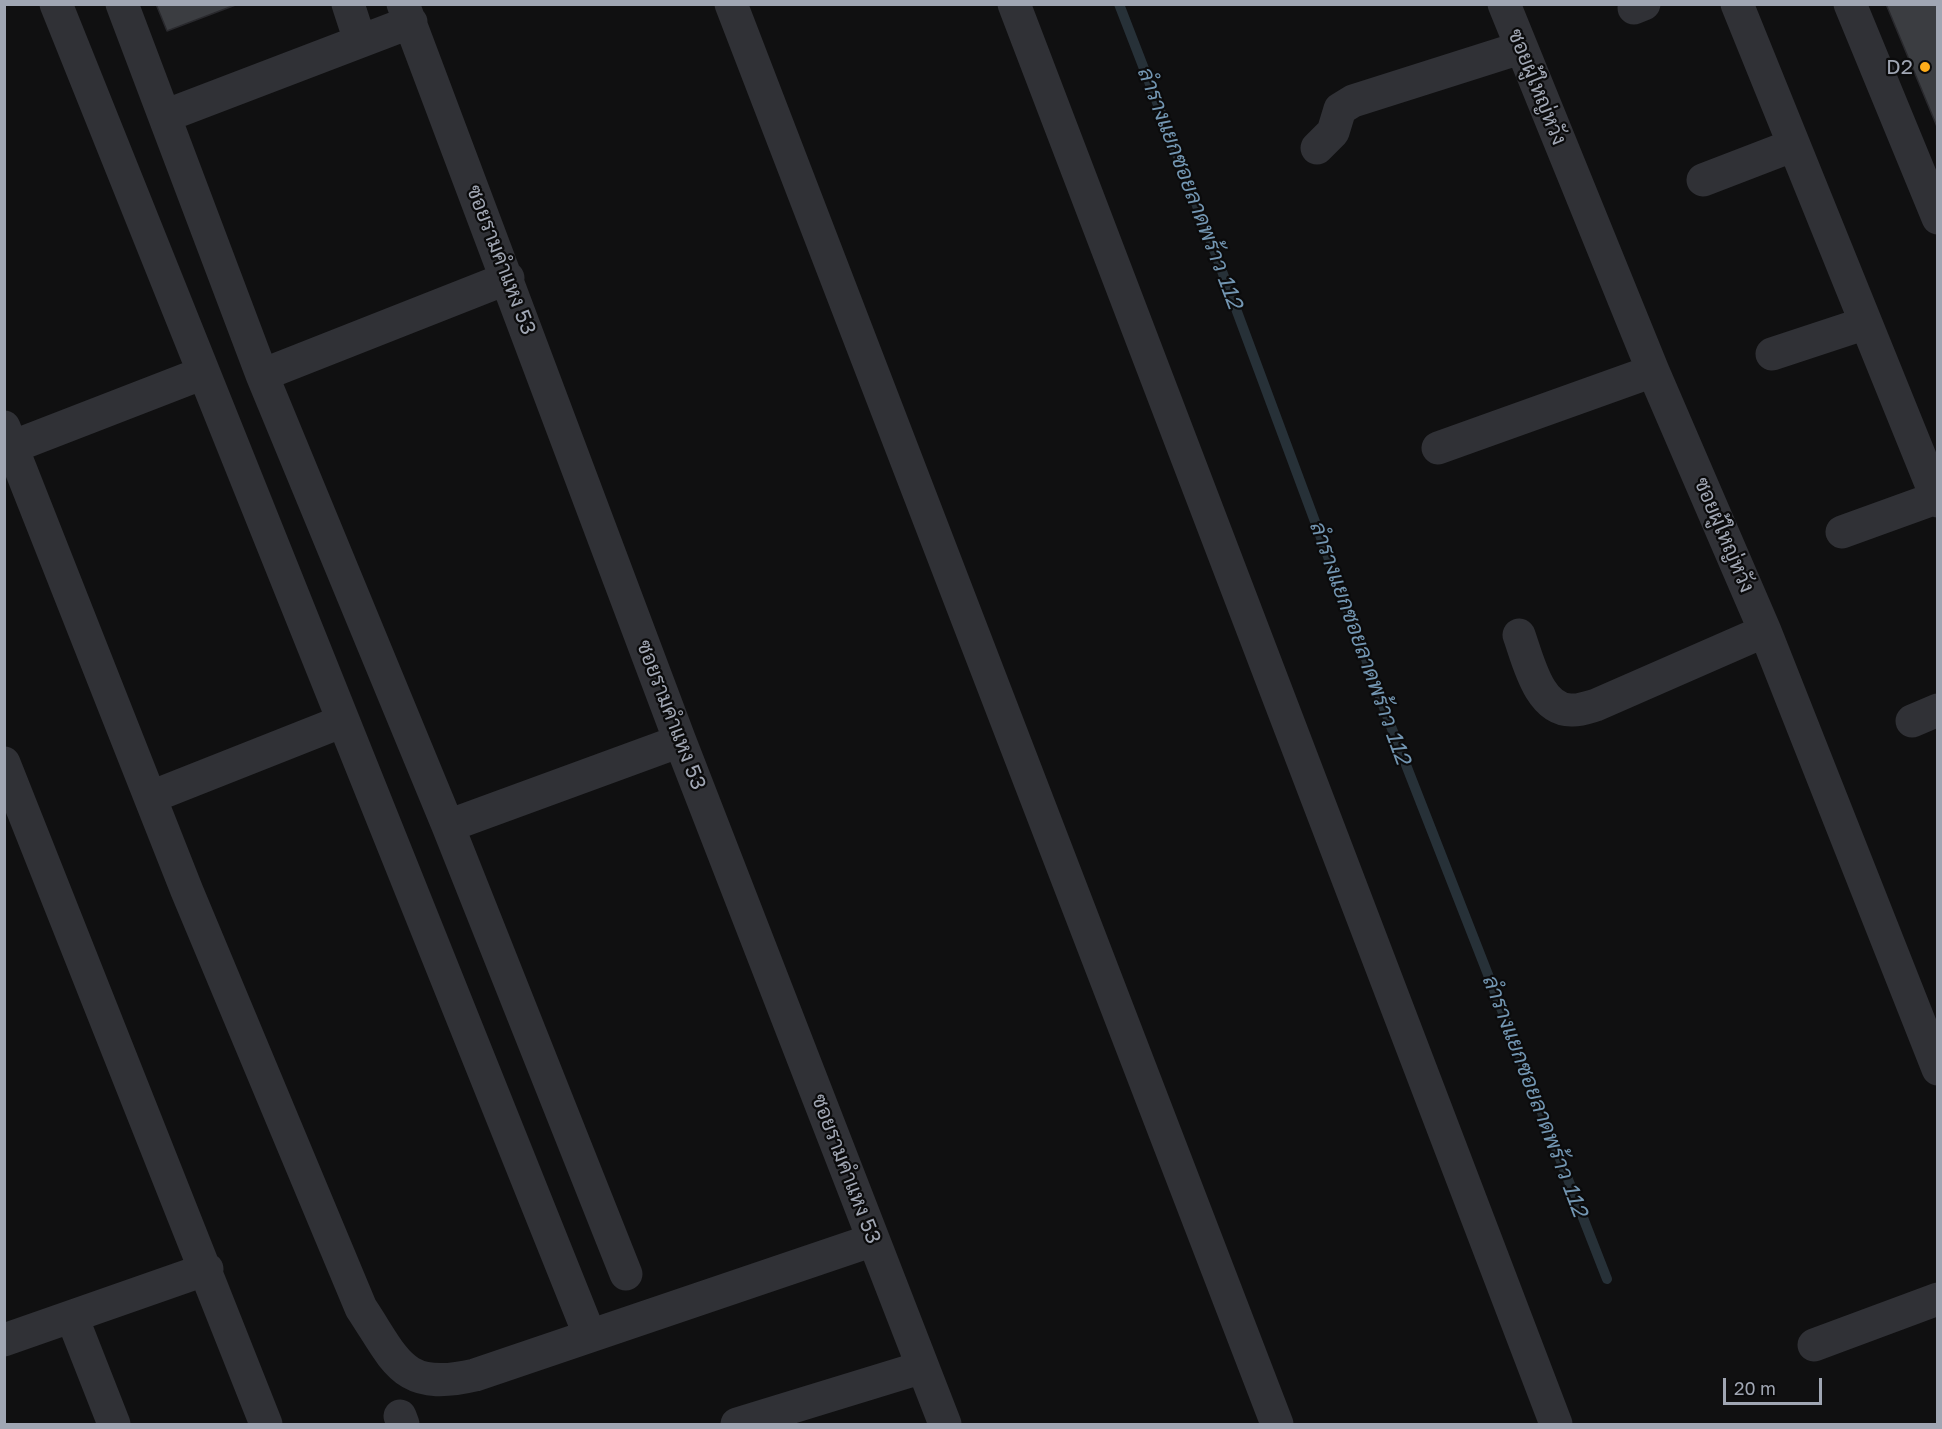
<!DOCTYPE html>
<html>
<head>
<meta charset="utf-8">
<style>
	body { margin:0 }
	#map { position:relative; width:1942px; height:1429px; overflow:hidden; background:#101011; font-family:"Golos Text",sans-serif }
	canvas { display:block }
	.frame { position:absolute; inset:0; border:6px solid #a0a6b3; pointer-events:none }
	.scale { position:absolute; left:1723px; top:1378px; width:99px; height:27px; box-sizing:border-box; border:3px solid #a0a6b3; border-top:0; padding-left:8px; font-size:18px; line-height:21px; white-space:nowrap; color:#a0a6b3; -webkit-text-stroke:4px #0b0b0c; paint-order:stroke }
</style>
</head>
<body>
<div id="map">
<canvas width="1942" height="1429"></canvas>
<div class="frame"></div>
<div class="scale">20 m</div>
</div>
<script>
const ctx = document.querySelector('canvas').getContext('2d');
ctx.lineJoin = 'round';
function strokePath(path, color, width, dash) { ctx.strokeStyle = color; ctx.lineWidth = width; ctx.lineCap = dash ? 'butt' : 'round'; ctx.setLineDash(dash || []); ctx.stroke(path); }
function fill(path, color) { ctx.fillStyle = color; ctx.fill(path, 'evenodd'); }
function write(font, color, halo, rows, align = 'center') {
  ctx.font = font + ' "Golos Text",Sarabun,sans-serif'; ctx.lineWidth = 4.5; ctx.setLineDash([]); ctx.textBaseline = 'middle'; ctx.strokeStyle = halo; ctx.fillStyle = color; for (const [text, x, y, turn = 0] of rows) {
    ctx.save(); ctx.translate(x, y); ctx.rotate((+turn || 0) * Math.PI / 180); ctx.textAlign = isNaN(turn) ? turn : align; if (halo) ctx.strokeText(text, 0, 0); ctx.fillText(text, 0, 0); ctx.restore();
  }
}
const stream = new Path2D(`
	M1119 4 1216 255 1392 729 1607 1279`);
const building = new Path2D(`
	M156 4H238L167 31Z
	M1886 4H1938V129Z`);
const minor = new Path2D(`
	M56 4 590 1336
	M122 4 262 375 448 826 626 1274
	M348 4 360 41
	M403 4 680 741 945 1424
	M731 4 1277 1424
	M1014 4 1556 1424
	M1504 4 1653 371 1765 631 1938 1069
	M1737 4 1938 501
	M1850 4 1938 218
	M1634 8 1644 4
	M165 116 411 22
	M1317 148 1333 132 1340 109 1353 101 1520 48
	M1703 180 1794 145
	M1772 354 1866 323
	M262 375 508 278
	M4 427 187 891 361 1308C397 1362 402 1392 475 1375L873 1240
	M12 447 203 373
	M1438 448 1653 371
	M1842 532 1936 498
	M1519 635C1528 660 1539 712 1573 710 1581 710 1589 707 1596 705L1765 631
	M1912 721 1938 710
	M4 763 266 1424
	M151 797 343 721
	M448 826 680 741
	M72 1317 114 1424
	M4 1340 207 1269
	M1814 1345 1938 1299
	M400 1416 403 1424
	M737 1424 923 1367`);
const markers = [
	[1925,67,6,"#ffad1a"]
];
const poiNames = [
	["D2",1913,67]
];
const streetNames = [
	["ซอยผู้ใหญ่หวัง",1537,87,68],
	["ซอยรามคำแหง 53",501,260,69],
	["ซอยผู้ใหญ่หวัง",1724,535,67],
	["ซอยรามคำแหง 53",671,715,69],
	["ซอยรามคำแหง 53",846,1169,69]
];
const waterNames = [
	["ลำรางแยกซอยลาดพร้าว 112",1190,188,69],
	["ลำรางแยกซอยลาดพร้าว 112",1360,643,70],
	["ลำรางแยกซอยลาดพร้าว 112",1535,1096,69]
];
strokePath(stream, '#273138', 10);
fill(building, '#3b3d41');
strokePath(building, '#29292d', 1.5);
strokePath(minor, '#303136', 33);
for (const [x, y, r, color] of markers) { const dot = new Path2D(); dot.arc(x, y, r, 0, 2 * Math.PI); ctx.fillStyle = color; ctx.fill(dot); strokePath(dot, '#0b0b0c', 2); }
write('21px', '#a0a6b3', '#0b0b0c', poiNames, 'right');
write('21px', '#a0a6b3', '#0b0b0c', streetNames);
write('italic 22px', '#7396b2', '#0b0b0c', waterNames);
</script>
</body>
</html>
